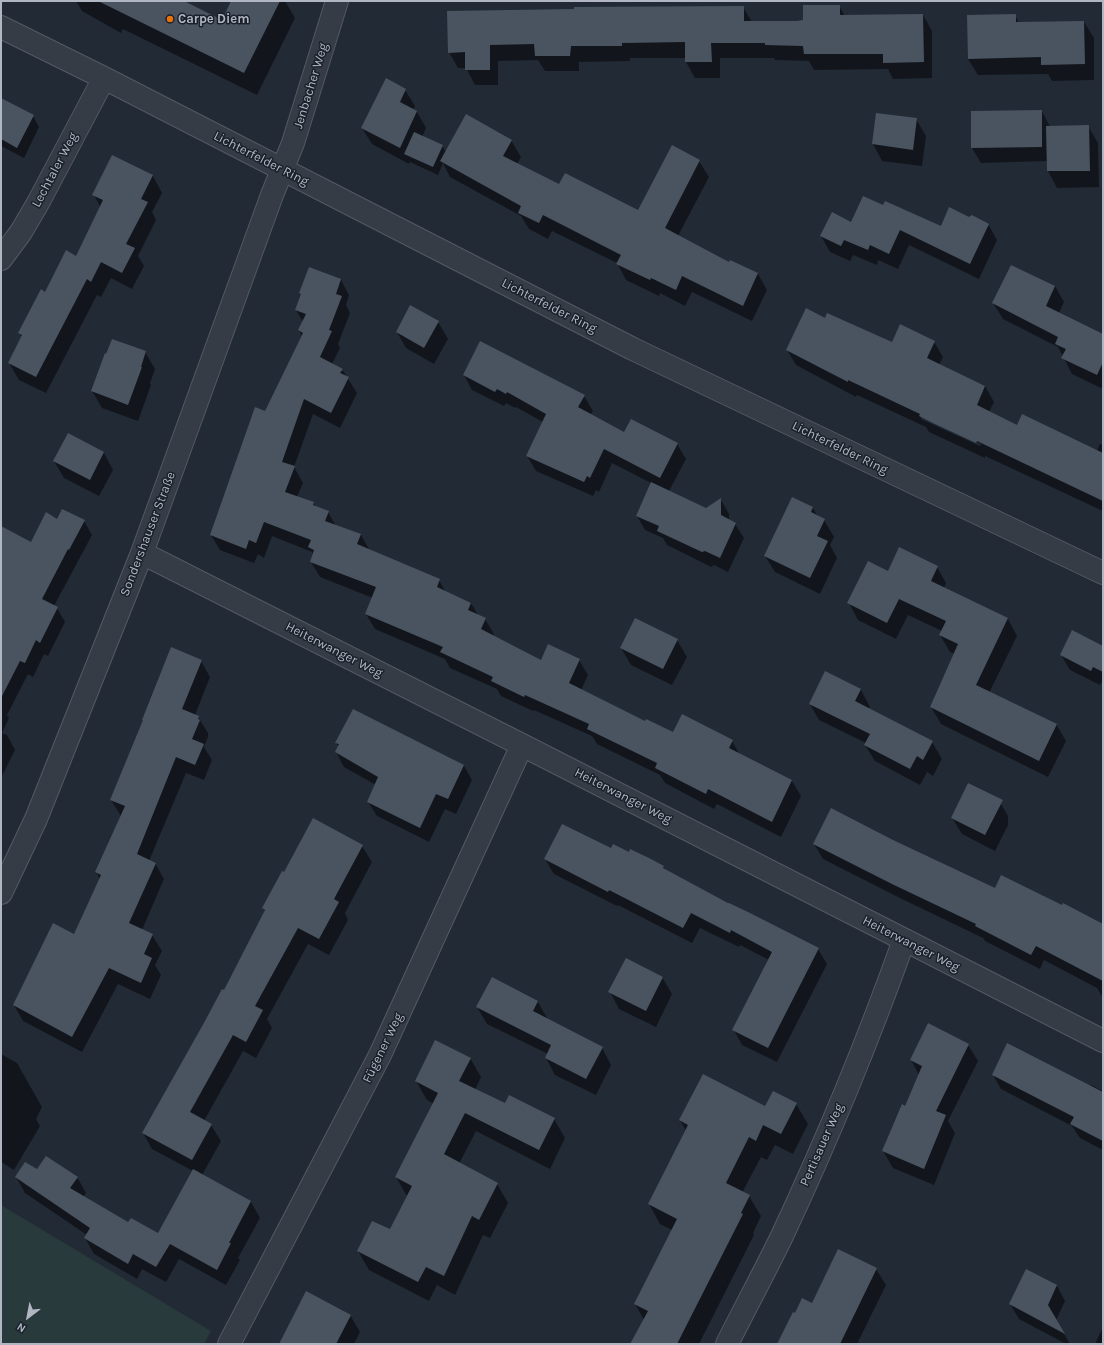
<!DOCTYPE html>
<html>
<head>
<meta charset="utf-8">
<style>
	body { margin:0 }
	#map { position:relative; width:1104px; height:1345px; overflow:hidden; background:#222a35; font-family:Karla,sans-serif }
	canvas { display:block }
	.frame { position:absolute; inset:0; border:2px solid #b0b7c3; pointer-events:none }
	.north { position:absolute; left:8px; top:1297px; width:40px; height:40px; -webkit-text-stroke:3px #1b212b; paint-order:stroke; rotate:212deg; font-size:11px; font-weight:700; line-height:16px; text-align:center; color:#b0b7c3 }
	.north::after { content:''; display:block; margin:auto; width:14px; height:18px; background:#b0b7c3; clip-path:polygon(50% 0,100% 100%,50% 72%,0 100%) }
</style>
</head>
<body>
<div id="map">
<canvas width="1104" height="1345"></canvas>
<div class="frame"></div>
<div class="north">N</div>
</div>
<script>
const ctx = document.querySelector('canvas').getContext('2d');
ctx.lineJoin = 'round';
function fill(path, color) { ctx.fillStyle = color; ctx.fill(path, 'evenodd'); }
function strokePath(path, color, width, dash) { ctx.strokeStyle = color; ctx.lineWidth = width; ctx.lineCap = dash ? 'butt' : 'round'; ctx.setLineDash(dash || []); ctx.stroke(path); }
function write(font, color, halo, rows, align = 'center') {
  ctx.font = font + ' Karla,sans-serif'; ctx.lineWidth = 3; ctx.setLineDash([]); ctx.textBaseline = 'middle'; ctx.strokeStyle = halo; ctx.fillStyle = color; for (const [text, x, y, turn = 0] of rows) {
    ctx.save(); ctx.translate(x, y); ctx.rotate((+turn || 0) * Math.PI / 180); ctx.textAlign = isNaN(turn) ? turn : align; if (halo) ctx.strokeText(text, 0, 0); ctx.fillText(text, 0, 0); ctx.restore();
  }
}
const green = new Path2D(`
	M1 1205 211 1331 204 1344H1Z`);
const shadow = new Path2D(`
	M76 1H182L222 21 232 1H285L295 18 257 95 123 29 121 33 82 11Z
	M839 6 845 16 923 15 932 31V78L893 79 888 69 814 70 809 61 775 60 774 58H720V78H695L686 62V58H630V61L579 62V71H545L538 60 498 61V85H475L466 68H458L449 52 448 12 743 7 752 22 804 21Z
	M1015 15 1019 23 1084 22 1094 38V80L1052 81 1048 74 978 75 968 59Z
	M405 90 415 106 413 110 417 112 426 128 422 137 442 146 446 152 511 140 521 157 517 164 559 186 639 211 699 161 709 177 678 236 729 263 730 261 758 274 767 290 752 321 692 292 685 306 660 293 659 296 626 280 617 263 552 231 548 239 529 229 521 216 450 177 443 163 438 175 410 162 409 164 372 144 362 128Z
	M1 99 33 116 39 127 24 158 1 146Z
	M1042 111 1050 127 1088 126 1098 143 1099 187 1057 188 1048 171 1047 161 981 163 972 148V112Z
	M877 114 916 119 926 136 922 166 882 161 873 144Z
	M113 156 153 176 162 193 152 212 156 220 138 256 144 266 132 289 111 278 101 297 97 295 46 393 19 380 9 363 22 337 19 333 46 293 77 257 101 208 94 195Z
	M884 206 941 227 969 218 988 224 997 240 979 279 909 245 898 269 878 260 877 265 853 255 850 261 830 252 821 236 851 223Z
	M341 280 349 295 346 305 350 313 338 344 340 348 332 364 342 369 357 393 340 428 313 414 294 467 303 483 297 497 313 503 316 507 328 512 336 526 361 535 370 551 439 580 446 593 471 603 478 615 485 619 494 634 493 636 541 661 579 660 588 675 581 690 646 722 673 733 732 741 740 755 792 781 801 796 781 837 717 804 714 809 665 783 660 775 597 744 592 736 534 710 533 711 501 696 497 689 450 668 445 659 375 629 366 614 373 598 320 577 311 562 313 555 312 552 272 536 264 558 258 554 254 563 220 550 211 535 265 412 302 336 299 330 303 322 296 310 302 296 300 293Z
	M1055 286 1064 302 1059 313 1103 335V389L1072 374 1058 347 1003 319 993 303Z
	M826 319 892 344 934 342 943 357 939 365 985 386 994 402 989 412 1017 426 1097 451 1100 444 1103 445V511L985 456V458L929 432 926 427 857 395 856 397 796 365 787 350ZM921 416 981 444 980 446 921 419Z
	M438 322 448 339 434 364 406 348 397 332Z
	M145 352 155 369 150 383 151 385 138 421 102 408 92 391Z
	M464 375 584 396 593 411 590 415 625 434 677 444 686 459 669 491 706 509 721 500 729 514V520L735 524 744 538 728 572 714 565 711 567 667 545 663 538 645 530 637 516 651 483 612 463 599 492 596 490 593 496 536 471 527 456 543 422 516 407 515 408 506 403 504 406 472 390Z
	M68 434 104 453 113 470 99 496 64 478 54 461Z
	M792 499 813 508 818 517 824 520 834 537 830 545 837 558 820 594 775 572 765 556Z
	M58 520 84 521 92 535 54 606 57 608 65 622 48 656 44 654 33 677 28 674 7 715 9 718 2 733 7 735 15 750 1 778V527L31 543Z
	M937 567 946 583 944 588 1008 619 1017 636 989 693 1056 724 1066 741 1048 777 941 724 931 707 955 654 950 652 940 635 942 631 908 615 896 639 858 620 849 603 889 572Z
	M677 640 687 657 672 685 631 665 621 648Z
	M1103 647V680L1100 685 1070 670 1061 655Z
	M201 661 210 677 195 715 198 717 208 733V737L204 747 212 760 204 780 186 773 149 861 155 863 164 879 142 930 152 935 162 951 155 965 161 975 150 999 118 984 82 1052 23 1021 14 1005 74 935 100 879 96 872 121 816 111 800Z
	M825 672 861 690 870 707 869 709 932 742 942 759 933 776 927 772 920 785 875 761 865 745 866 743 819 720 810 704Z
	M336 743 464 766 472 780 456 814 445 809 429 842 377 816 368 802 376 785 344 767 336 752 339 747Z
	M998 799 1008 816V825L995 851 962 834 952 818Z
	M893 841 995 889 1103 926V998L1097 988 1044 960 1040 969 985 941 983 938 902 899 823 859 814 844Z
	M362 846 372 862 345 913 348 920 329 955 308 944 267 1019 272 1028 256 1058 243 1051 204 1121 211 1125 221 1141 202 1175 251 1202 260 1218 238 1258 240 1260 226 1285 179 1259 166 1282 142 1269 137 1279 94 1254 85 1238 87 1235 25 1193 16 1177 37 1171 77 1177 86 1193 83 1197 128 1224 158 1234 193 1171 152 1149 143 1133 225 991 265 912 263 908 284 873Z
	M611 850 629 854 663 866 666 871 818 949 827 964 777 1062 742 1045 734 1030 769 960 740 945 739 947 700 928 692 943 618 905 617 906 554 874 545 859Z
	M662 977 672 994 656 1027 619 1009 610 992Z
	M538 1002 547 1018V1020L602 1048 611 1065 596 1095 555 1075 546 1058 548 1054 487 1024 477 1007Z
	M968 1045 978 1061 948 1121 955 1133 934 1185 893 1168 883 1151 905 1107 919 1075 911 1060Z
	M1 1054 17 1063 42 1107 36 1119 40 1126 14 1170 1 1162Z
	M470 1058 481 1077 475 1090 505 1104 554 1119 565 1138 550 1169 476 1131 459 1164 497 1184 508 1203 490 1238 483 1235 455 1295 437 1285 429 1301 369 1270 358 1251 390 1231 407 1196 396 1177 434 1104 427 1100 416 1081Z
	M993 1075 1090 1086 1091 1085 1103 1091V1150L1080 1138 1072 1126 1001 1089Z
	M796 1104 808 1124 793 1154 775 1145 767 1160 761 1157 742 1193 749 1196 761 1216 753 1233 754 1235 699 1344H632L644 1320 635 1304 672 1230 660 1224 649 1204 686 1131 680 1120Z
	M876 1269 886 1285 858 1342 861 1344H781L813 1304Z
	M1057 1286 1065 1301 1056 1320 1070 1344H1066L1019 1319 1010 1304Z
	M350 1315 360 1332 354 1344H283Z
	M1103 1327V1344H1095Z`);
const building = new Path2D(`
	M98 1H184L222 20 231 1H280L244 73Z
	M803 5H840V15L923 14 924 62 883 63V54H804L803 46 765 45V43H711L712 62H685V42L622 43V46H571L570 56H535L534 44 490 45V70H465V52L448 53 447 11 574 9V7L744 6V21H797L803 20Z
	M1016 14V22L1084 21 1085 64 1041 65V57L968 59 967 15Z
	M386 78 406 89 400 102 417 111 400 148 361 128Z
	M1 98 34 115 17 148 1 139Z
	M1042 110V147L971 148V111Z
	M876 113 917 118 913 150 872 144Z
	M466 114 512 140 503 156 559 184 565 173 638 210 672 145 700 160 665 228 729 262 730 260 758 273 743 306 682 276 676 290 651 278 650 280 616 264 621 255 543 215 539 223 518 213 521 206 440 161Z
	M1089 125 1090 171H1047L1046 126Z
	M414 132 443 145 433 167 404 154Z
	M112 155 153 175 141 199 148 202 126 244 135 248 122 273 101 262 91 282 87 279 36 377 8 363 22 335 18 333 41 289 45 292 66 250 76 256 103 200 92 195Z
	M863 196 883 205 885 201 941 226 949 207 969 217 972 215 989 224 970 264 900 230 889 254 870 245 868 250 844 240 841 246 820 236 832 212 851 222Z
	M1011 265 1055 286 1046 306 1103 334V362L1097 375 1061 358 1066 349 1055 344 1058 337 992 303Z
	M309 267 341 279 336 294 342 296 329 330 332 331 320 357 343 369 340 373 349 377 331 413 304 399 282 462 295 466 285 492 314 502 313 505 329 511 325 521 361 534 357 544 440 579 437 587 471 603 468 610 486 618 481 629 541 660 548 644 580 659 569 683 645 721 646 719 673 732 682 714 733 740 729 748 792 780 772 822 708 789 706 794 655 768 657 763 587 729 589 724 525 695 524 697 491 681 493 677 440 652 443 647 365 614 376 587 310 562 314 550 308 547 311 540 264 522 256 543 249 540 246 549 210 535 255 407 265 411 303 333 298 330 306 314 295 310 301 294 299 293Z
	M410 305 439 321 424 348 396 332Z
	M806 308 825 318 827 313 892 342 900 324 935 341 927 358 985 386 977 405 1017 425 1022 414 1103 453V501L977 441 976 443 935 424 919 416 920 414 848 380V382L786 350Z
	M112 339 146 351 141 367H142L128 405 91 391 105 353 106 354Z
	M480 341 585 395 578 407 624 432 631 419 678 443 660 478 604 449 590 478 587 476 584 482 526 456 546 414 507 392 506 394 497 389 495 392 463 375Z
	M68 433 104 452 90 480 53 461Z
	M651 482 706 508 721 498V515L736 523 720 558 705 551 702 552 657 531 659 526 636 516Z
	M792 497 813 507 811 512 825 519 817 536 828 541 810 578 764 556Z
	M62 509 85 520 69 550 68 549 42 599 58 607 40 643 36 640 25 663 20 661 1 698V526L31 542 46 512 57 519Z
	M899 547 938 566 931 581 1008 618 976 685 1057 724 1039 761 930 707 958 644 939 635 946 621 899 599 887 623 847 603 868 561 888 571Z
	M635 618 678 639 663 669 620 648Z
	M1072 630 1103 646V672L1093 667 1091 671 1060 655Z
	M171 647 202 660 182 709 199 716 198 719 200 720 192 739 204 744 195 765 176 757 137 854 156 863 129 923 153 934 144 954 152 958 141 983 109 968 72 1037 13 1005 53 923 74 934 101 875 95 872 125 806 110 800 143 720H142Z
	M825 671 861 689 855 701 933 741 923 760 917 756 910 769 864 745 870 734 809 704Z
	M353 709 464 765 448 799 436 794 420 828 367 802 378 777 335 752 339 744 335 743Z
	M968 783 1003 800 985 835 951 818Z
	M831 808 893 840 995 888 1001 875 1062 905 1063 903 1103 924V981L1036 946 1031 955 975 926 976 924 892 884 813 844Z
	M313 818 363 845 334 899 339 902 319 939 298 928 255 1006 263 1010 246 1042 233 1035 190 1112 212 1124 192 1160 142 1133 205 1021 222 989 224 990 265 910 262 908 282 871 284 872Z
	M562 824 611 848 613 844 629 852 630 849 649 858 664 866 663 868 728 903H729L748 912 819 948 768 1048 732 1030 772 952 731 930 730 933 691 913 683 928 609 890 608 892 544 859Z
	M626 958 663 977 646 1011 608 992Z
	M492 977 538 1001 533 1011 603 1047 586 1079 545 1058 551 1045 476 1007Z
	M928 1023 969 1044 936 1111 946 1115 924 1169 882 1151 902 1104 905 1106 922 1066 910 1060Z
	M435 1040 471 1058 459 1081 505 1103 509 1095 555 1118 539 1150 465 1113 444 1154 498 1183 479 1220 472 1216 444 1276 426 1267 418 1282 357 1251 372 1221 390 1229 412 1186 395 1177 438 1093 415 1081Z
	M1007 1043 1103 1092V1141L1070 1124 1074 1117 992 1075Z
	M703 1074 765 1106 773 1091 797 1103 781 1134 763 1125 756 1141 749 1137 726 1183 750 1195 741 1213 743 1214 677 1344H630L648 1311 634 1304 677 1219 648 1204 688 1125 679 1120Z
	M46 1156 78 1177 70 1188 128 1222 131 1218 158 1233 193 1169 251 1201 229 1243H231L217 1270 170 1244 156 1267 133 1254 128 1264 84 1238 90 1228 15 1177 25 1162 37 1169Z
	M838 1249 877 1268 840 1344H777L793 1312 795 1313 802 1298 812 1303Z
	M1026 1269 1057 1285 1048 1305 1065 1334 1009 1304Z
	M306 1291 351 1315 336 1344H279Z`);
const minor = new Path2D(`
	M1 27 104 78 633 349 1103 573
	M1 259 21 232 38 203 104 78
	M142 553 522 745 1103 1041
	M1 893 36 819 142 553 272 195 293 143 337 1
	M229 1344 380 1055 522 745
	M727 1344C745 1308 764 1273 782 1236 827 1140 868 1041 904 940`);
const markers = [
	[170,19,4,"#e8710a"]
];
const poiNames = [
	["Carpe Diem",178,19]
];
const streetNames = [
	["Jenbacher Weg",311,86,-73],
	["Lichterfelder Ring",261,159,27],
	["Lechtaler Weg",55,170,-62],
	["Lichterfelder Ring",549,306,27],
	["Lichterfelder Ring",840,448,26],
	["Sondershauser Straße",148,534,-69],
	["Heiterwanger Weg",334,650,27],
	["Heiterwanger Weg",623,796,27],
	["Heiterwanger Weg",911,944,27],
	["Fügener Weg",383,1048,-64],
	["Pertisauer Weg",822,1145,-66]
];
fill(green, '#283a3b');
fill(shadow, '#0007');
fill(building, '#4a5461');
strokePath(minor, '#535a64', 24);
strokePath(minor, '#353c46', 22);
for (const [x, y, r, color] of markers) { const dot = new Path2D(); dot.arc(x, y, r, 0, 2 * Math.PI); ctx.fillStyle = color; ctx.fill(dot); strokePath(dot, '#1b212b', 1.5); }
write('bold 13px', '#b0b7c3', '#1b212b', poiNames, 'left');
write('13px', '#b0b7c3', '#1b212b', streetNames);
</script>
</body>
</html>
